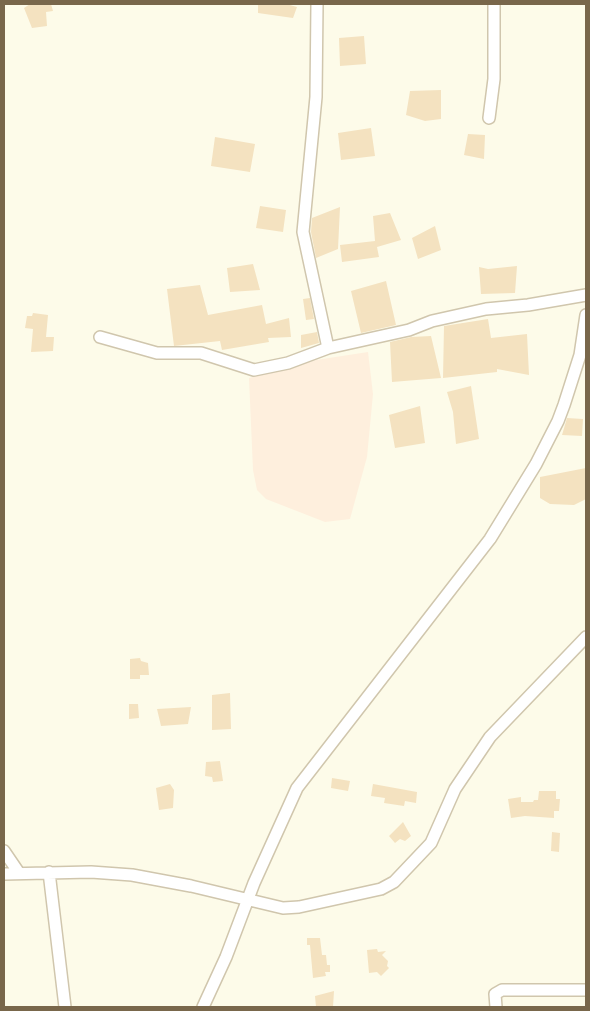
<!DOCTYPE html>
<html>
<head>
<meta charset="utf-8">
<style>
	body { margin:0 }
	#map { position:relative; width:590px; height:1011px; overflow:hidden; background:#fdfbe9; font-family:"Public Sans",sans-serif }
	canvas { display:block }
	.frame { position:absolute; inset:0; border:5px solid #79674b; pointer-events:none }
</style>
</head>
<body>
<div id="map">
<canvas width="590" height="1011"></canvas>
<div class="frame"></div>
</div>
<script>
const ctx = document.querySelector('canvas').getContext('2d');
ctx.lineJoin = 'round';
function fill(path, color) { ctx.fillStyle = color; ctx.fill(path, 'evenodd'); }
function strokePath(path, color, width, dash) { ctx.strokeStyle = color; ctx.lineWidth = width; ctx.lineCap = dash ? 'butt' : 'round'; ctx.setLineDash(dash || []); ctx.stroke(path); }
const commercial = new Path2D(`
	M368 352 373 394 367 457 350 519 325 522 266 499 257 490 253 470 249 378 316 360Z`);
const building = new Path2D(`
	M30 4H51L53 11 46 12 47 26 32 28 24 8Z
	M258 4H286L297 7 293 18 258 13Z
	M364 36 366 64 340 66 339 38Z
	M441 90V119L425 121 406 115 410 91Z
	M371 128 375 156 341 160 338 133Z
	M468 134 485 135 484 159 464 155Z
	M215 137 255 144 250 172 211 166Z
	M260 206 286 210 283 232 256 228Z
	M340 207 338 249 316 258 311 232 312 218Z
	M390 213 401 240 377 247 379 257 342 262 340 245 375 241 373 216Z
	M435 226 441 250 418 259 412 238Z
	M253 264 260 290 230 292 227 268Z
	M517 266 515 293 481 294 479 267 488 269Z
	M386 281 396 325 361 333 351 291Z
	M200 285 208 315 262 305 266 324 289 318 291 337 268 338 269 342 222 350 220 341 174 346 167 289Z
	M310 298 314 319 306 320 303 299Z
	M33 313 48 315 46 337H54L53 351 31 352 33 329 25 328 27 316H32Z
	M488 319 491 338 527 334 529 375 497 369V372L443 378 444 326Z
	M317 332 319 343 301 348V335Z
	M431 336 441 378 392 382 390 342 411 337Z
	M471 386 479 439 456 444 453 412 447 392Z
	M420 406 425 443 395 448 389 415Z
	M567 418 583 419 582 436 562 435Z
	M586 468V499L574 505 550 504 540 498V477Z
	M140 658 141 661 148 663 149 675H140V679H130V659Z
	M230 693 231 729 212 730V695Z
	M129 704H138L139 718 129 719Z
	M191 707 188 724 161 726 157 709Z
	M220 761 223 781 213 782 212 777 205 776 206 762Z
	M332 778 350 781 348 791 331 788Z
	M170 784 174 790 173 808 159 810 156 788Z
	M373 784 417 792 416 803 405 801 404 806 384 803 385 798 371 796Z
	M539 791H556V799H560L559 811H554V818L525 816 511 818 508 799 521 797V802H533L534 800H538Z
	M403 822 411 836 405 841 400 839 395 843 389 836Z
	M552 832 560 833 559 852 551 851Z
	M307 938H320L322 955H326L327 965H330V972H325L326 976 313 978 310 945H307Z
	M377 949 378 952 386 951 382 955 388 961 387 966 389 968 381 976 377 972 369 973 367 950Z
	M334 991 333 1007H316L315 996Z`);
const minor = new Path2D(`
	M317 4 316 97 303 232 328 348
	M489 118 494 79V4
	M100 337 157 353H201L254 370 288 363 328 348 409 330 432 321 486 309 528 305 586 295
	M4 851 19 873
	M49 872 65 1007
	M4 874 91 872 132 875 191 886 283 908 299 907 381 889 394 882 431 843 455 789 490 737 586 637
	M203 1007 226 957 254 883 297 788 490 539 536 464 558 421 564 405 580 355 586 315
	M496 1007 495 994 502 990H586`);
fill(commercial, '#feefdd');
fill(building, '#f4e2c0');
strokePath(minor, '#d0c6ad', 14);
strokePath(minor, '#fff', 11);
</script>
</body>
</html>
